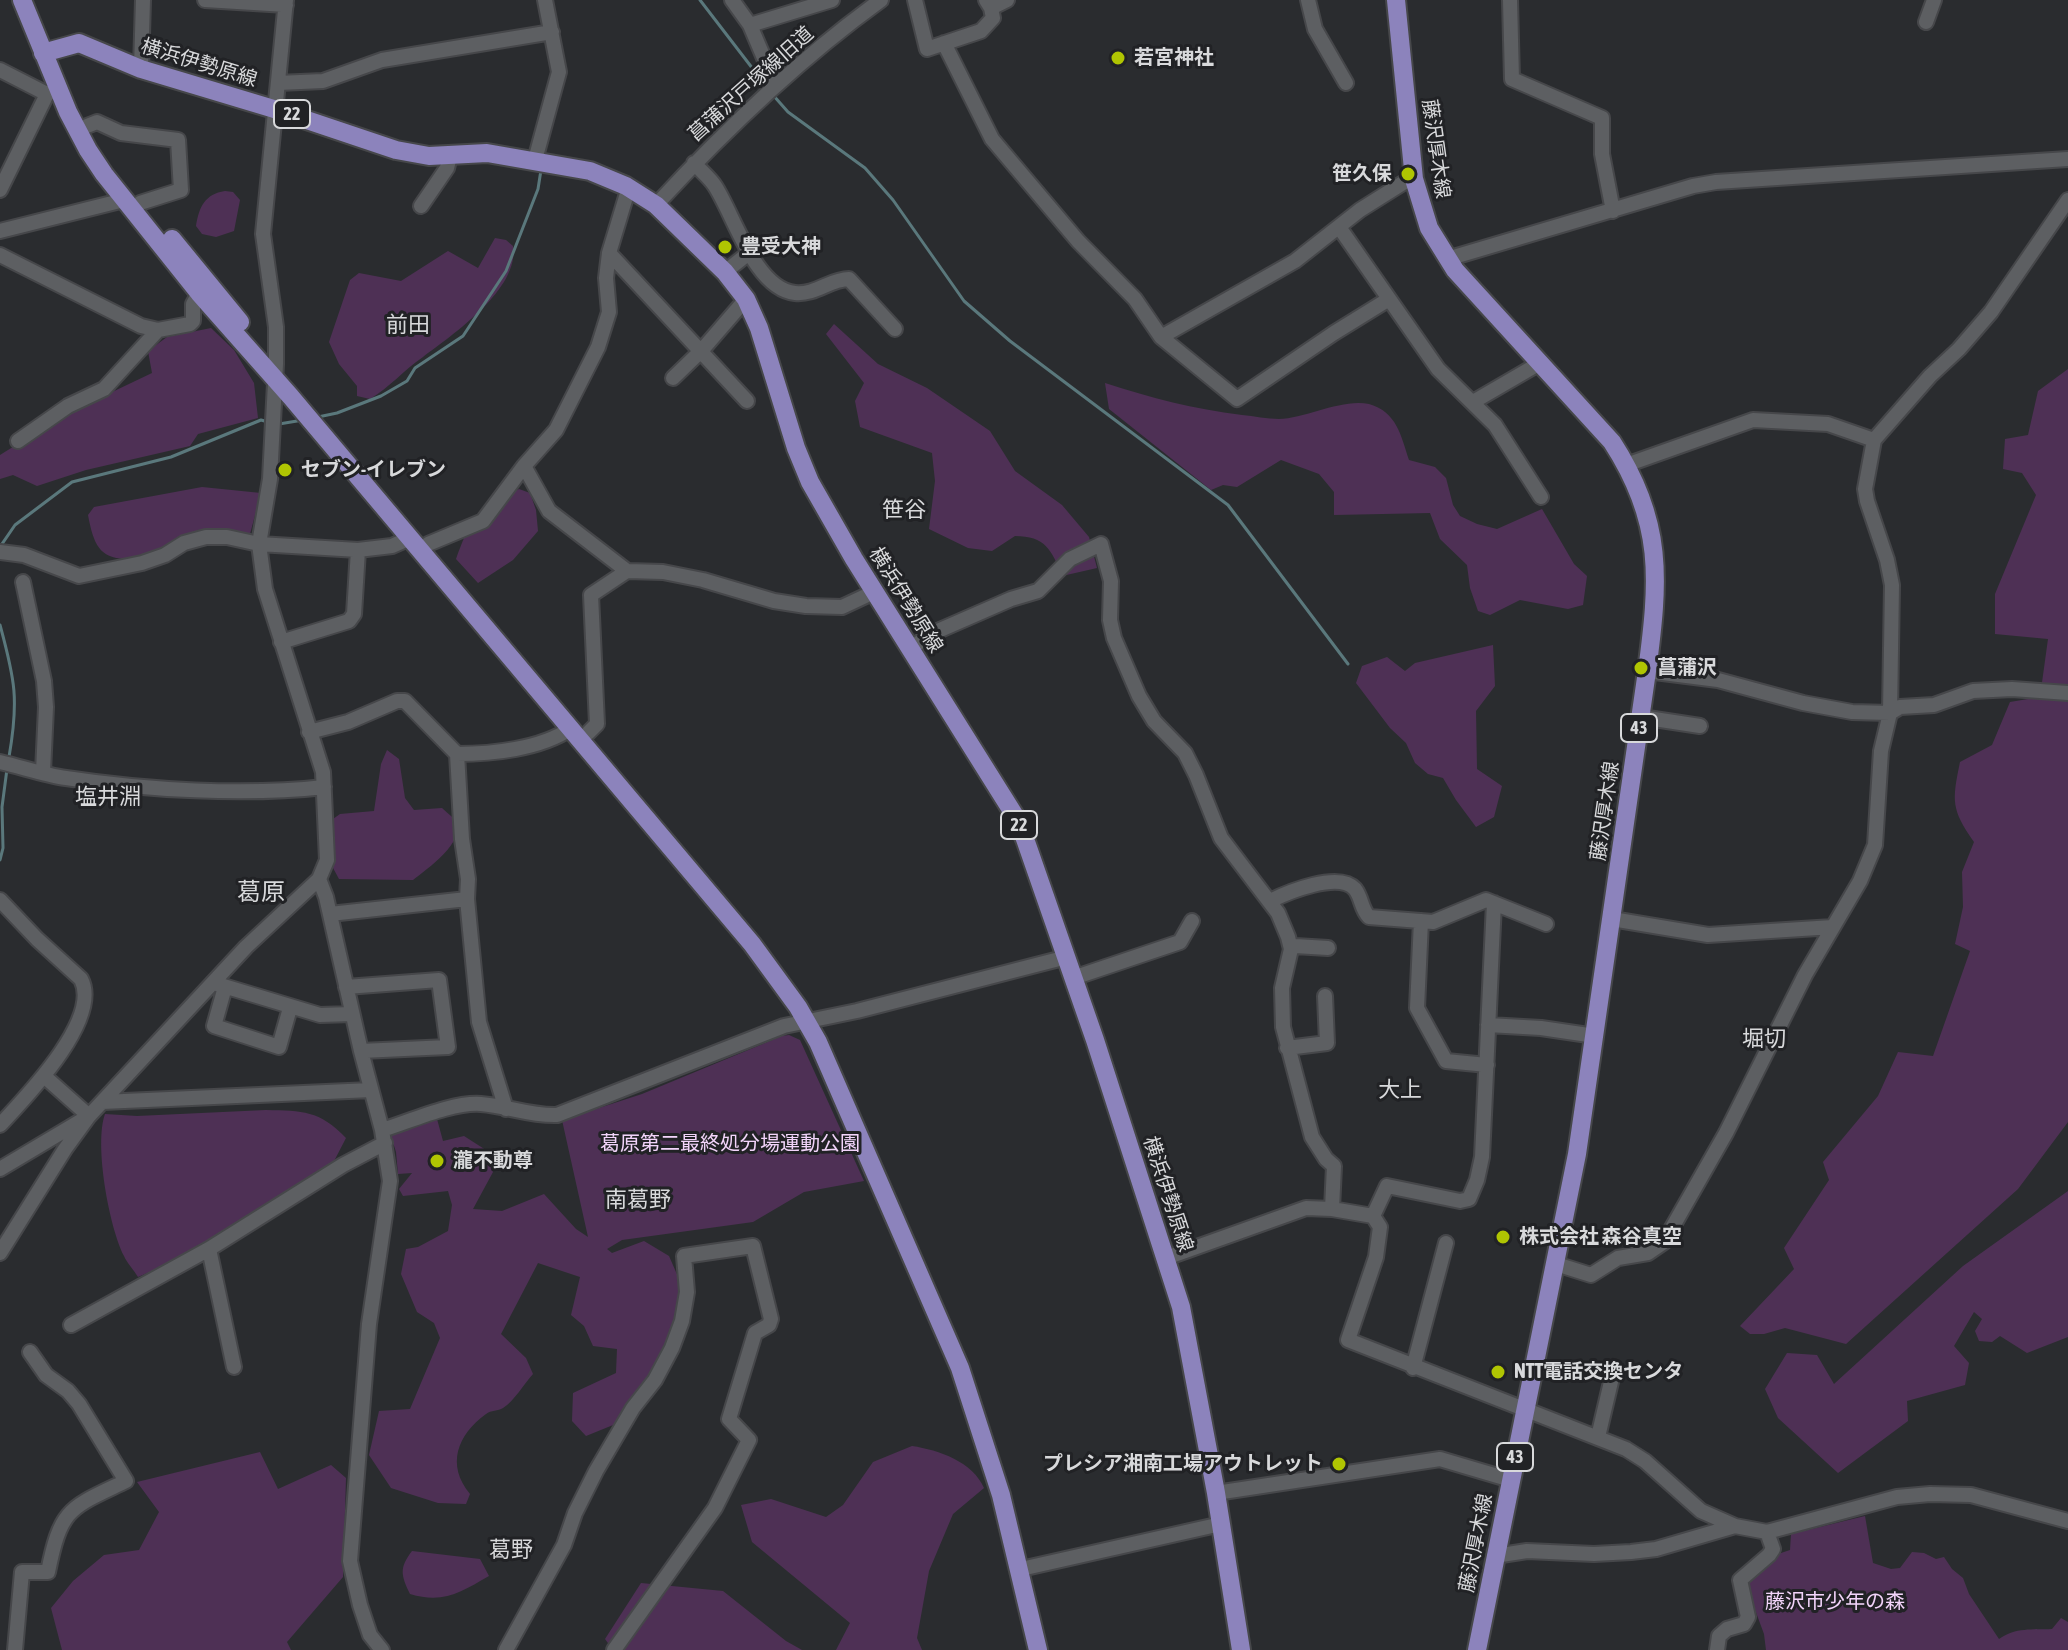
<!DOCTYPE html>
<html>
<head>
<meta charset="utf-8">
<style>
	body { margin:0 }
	canvas { display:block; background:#2a2c2f }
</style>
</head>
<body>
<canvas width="2068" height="1650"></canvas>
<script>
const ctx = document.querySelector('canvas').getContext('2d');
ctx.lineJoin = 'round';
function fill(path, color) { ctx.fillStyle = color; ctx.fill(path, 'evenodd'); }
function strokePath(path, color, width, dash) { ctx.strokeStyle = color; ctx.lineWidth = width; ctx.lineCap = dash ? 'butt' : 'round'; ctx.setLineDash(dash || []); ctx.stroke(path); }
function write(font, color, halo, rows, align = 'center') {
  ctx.font = font + ' "Asap Condensed","Noto Sans JP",sans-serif'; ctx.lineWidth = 6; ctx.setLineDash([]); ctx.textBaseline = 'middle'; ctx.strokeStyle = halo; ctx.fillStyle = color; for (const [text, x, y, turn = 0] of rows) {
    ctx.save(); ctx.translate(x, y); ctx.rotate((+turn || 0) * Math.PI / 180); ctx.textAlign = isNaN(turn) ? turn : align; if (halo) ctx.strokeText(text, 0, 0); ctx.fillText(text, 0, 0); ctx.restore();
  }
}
const green = new Path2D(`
	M225 191 233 192 240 200 234 231 216 237 202 234 196 226C199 207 205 194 225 191Z
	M495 238 506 240 513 246C520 289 452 335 423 357 404 370 390 387 370 399L357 396V386L339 364 329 342 350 280 359 273 401 281 448 251 478 268Z
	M834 324 878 364 927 388 990 431 1015 471 1062 505 1089 537 1097 568 1062 576C1052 550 1045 536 1015 536L992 551 968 548 929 529 935 481 932 453 860 427 855 401 864 383 826 334Z
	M211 328 234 350 254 383 258 418 198 434 190 446 86 470 37 486 13 475 0 479V455L64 415 152 373 148 351 167 337Z
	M2068 369V1122L2018 1189 1846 1344 1785 1328 1764 1334H1750L1740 1326 1794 1269 1784 1248 1829 1180 1823 1162 1878 1096 1898 1052 1933 1056 1970 951 1955 944 1963 907 1962 872 1974 842C1951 809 1952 801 1960 762L1992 745 2010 702 2040 697 2048 639 1995 634V594L2036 495 2022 473 2003 469 2005 439 2028 435 2038 391Z
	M1105 383C1152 398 1193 409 1242 415 1254 416 1267 419 1279 419 1306 418 1343 398 1369 404 1397 412 1401 436 1409 460L1435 467 1446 478 1453 505 1460 516 1477 524 1497 529 1542 509 1574 564 1587 576 1583 605 1568 609 1520 600 1490 615 1478 611 1470 588 1467 565 1440 539 1430 513 1334 515V492L1319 474 1281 460 1237 487 1223 485 1211 490 1109 409Z
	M202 487 261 493 250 534C225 532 198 529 175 541 165 546 175 543 166 549 158 554 144 557 135 558 101 562 94 547 88 515L94 507Z
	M519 489 530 493 536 510 538 531 513 560 478 583 456 559C473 514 474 510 519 489Z
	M1493 645 1495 686 1476 711 1477 769 1502 786 1494 817 1476 827 1456 800 1443 778 1428 774 1415 763 1406 743 1390 728 1356 683 1362 666 1387 657 1405 671 1415 663Z
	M387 750 399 759 405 798 414 810 442 808C445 811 453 817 456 821 466 842 427 869 413 880L339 879 332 866 335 847 333 819 340 814 374 811 381 764Z
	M789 1035 800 1040 864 1181 804 1192 753 1222 622 1240 607 1249 612 1253 644 1241 669 1256 679 1279 680 1326 663 1361 618 1423 586 1436 572 1421 573 1393 616 1373 617 1349 593 1346 584 1326 571 1315 580 1277 538 1263 501 1334 526 1358 533 1374C524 1384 514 1401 503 1408 498 1411 491 1410 486 1414 457 1435 446 1465 470 1494L466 1504 438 1503 391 1488 369 1455 379 1411 410 1409 440 1338 434 1323 417 1312 401 1274 406 1249 418 1247 448 1231 452 1205 448 1191 403 1196 399 1189 412 1173 398 1174 396 1152 390 1133 437 1119 443 1141 464 1136 489 1152 493 1172 473 1209 502 1211 544 1194 576 1229 588 1237 562 1120 642 1094 782 1036Z
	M266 1110C303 1111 319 1110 346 1138L332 1165 210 1246 138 1277C134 1270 127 1263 124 1256 109 1226 94 1144 105 1114L137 1116Z
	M2068 1191V1337L2027 1353 2000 1336 1992 1342 1979 1341 1975 1331 1982 1319 1974 1312 1954 1346 1969 1363 1965 1385 1907 1401 1908 1421 1838 1473 1778 1418 1765 1389 1787 1353 1817 1355 1834 1384 1963 1266Z
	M912 1446C939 1450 973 1462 984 1488L953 1514 929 1571 917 1638 922 1650H836L850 1623 752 1542 741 1505 771 1499 826 1517 843 1505 873 1462Z
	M260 1452 278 1489 331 1465 346 1478 343 1577 287 1642 291 1650H62L51 1608 73 1581 104 1555 139 1550 159 1512 137 1482Z
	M1865 1516 1873 1563 1891 1569 1900 1568 1912 1552 1924 1553 1936 1559 1944 1557 1952 1569 1963 1578 1969 1594 1999 1639C2016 1627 2032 1630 2052 1629L2061 1618 2068 1622V1650H1766L1764 1634 1747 1588 1751 1570 1772 1556 1790 1550 1791 1534Z
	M412 1551 480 1559 489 1576C461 1592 444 1604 410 1594 401 1575 399 1568 412 1551Z
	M641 1583 723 1591 786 1641 802 1650H613L605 1639Z`);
const stream = new Path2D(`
	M700 0 766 86
	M773 95 788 112 865 168 893 200 964 301 1010 341 1228 505 1348 664
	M318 417 337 413 381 396 407 381 415 368 463 336 506 271 538 189 541 170
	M279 424 303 420
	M0 547 15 525 72 482 171 457 261 420 268 422
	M0 625C15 680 19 700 9 757
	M0 860 3 848 2 807 7 769`);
const minor = new Path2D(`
	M205 0 286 5
	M732 0 750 25 775 84
	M915 0 927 49 981 31 993 18 991 8
	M986 0 991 8 1007 0
	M1308 0 1315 29 1346 83
	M1510 0 1512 79 1602 118V154L1613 211
	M1926 22 1934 0
	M750 25 832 0
	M944 43 992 139 1078 241 1135 299 1161 337 1237 399 1334 333 1389 299
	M141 69 143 0
	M0 70 47 94
	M278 83 323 81 382 60 552 32
	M87 126 97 122 121 133 178 140 181 190 140 203
	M535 160 559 72 545 0
	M694 163C701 171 710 178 715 186 734 215 755 289 795 293 816 295 830 279 849 279L895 329
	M0 190 47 94 58 89
	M656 205C725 130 798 60 881 0
	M421 206 447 168 450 156
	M1339 227 1438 369 1495 425 1541 497
	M0 231 120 201 123 198
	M609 253 747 401
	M0 255 141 326 158 330 190 324 193 321V304L199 293
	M1447 259 1693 186 1716 182 2068 159
	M725 272 750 252
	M1161 337 1295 261 1360 210 1414 176
	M673 378 702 350 746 299
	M1473 402 1540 363
	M18 441 68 406 104 389 158 330
	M1626 465 1753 420 1828 424 1874 440
	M524 466 549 511 627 571
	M428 544 483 521 524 466 556 430 598 347 609 312 606 278 609 253 629 187
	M0 552 24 555 79 576 142 563 165 555 184 543 206 537H227L259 544 358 550 392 546 410 538
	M23 582 44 681 46 707 43 772
	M281 642 349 621 354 614 358 550
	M910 648 940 630 1011 599 1038 591 1070 559 1101 544 1111 581 1110 620 1114 638 1139 696 1154 721 1185 753 1196 775 1221 838 1278 913 1288 937 1291 949 1282 988 1283 1027 1312 1137 1326 1159 1334 1166 1332 1209
	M1647 671 1718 680 1803 703 1852 712 1890 713 1900 707 1934 705 1973 691 2012 689 2068 693
	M1641 717 1700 726
	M309 732 348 722 397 701H405L457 754 462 839 468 879 467 899 479 1022 506 1109
	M588 733 597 724 591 595 627 571 663 572 703 580 774 601 806 606 842 607 874 592
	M457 754C492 754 540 749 570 729
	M0 762C22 767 44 775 66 778 145 790 245 796 324 787
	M319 879 326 897 361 1051 382 1130 390 1181 369 1324 350 1561 360 1605 370 1635 382 1650
	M0 900 37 939 81 979C102 1019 26 1097 0 1125
	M1270 901C1288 892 1339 871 1355 889 1362 898 1361 909 1369 917L1433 922 1486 900 1546 924
	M330 914 467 899
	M1612 919 1708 935 1833 927
	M1421 921 1417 1008 1446 1061 1487 1065
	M1291 949 1295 946 1328 948
	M1073 978 1180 942 1192 921
	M217 984 320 1015 352 1014
	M225 987 214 1026 279 1047 290 1008
	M346 987 439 980 448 1047 361 1051
	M1488 1025 1541 1028 1595 1036
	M1287 1048 1327 1043 1325 996
	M102 1102 371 1090
	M382 1130C411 1121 452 1102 481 1104 507 1106 530 1116 557 1115L784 1026 857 1011 1067 957
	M0 1169 89 1116 44 1076
	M1373 1216 1387 1186 1460 1201 1469 1199 1477 1180 1482 1157 1494 903
	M209 1249 234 1367
	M0 1253 65 1149 89 1116 246 947 319 879 327 860 323 772 265 589 259 544 270 479 276 364V327L263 234 286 0
	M1166 1258 1306 1208 1332 1209 1373 1216 1380 1227 1376 1257 1348 1340 1626 1449 1645 1461 1701 1511 1735 1526 1767 1532 1897 1497 1930 1494 1971 1495 2068 1521
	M1556 1264 1591 1275 1618 1258 1648 1253 1664 1242 1726 1133 1805 975 1860 881 1875 845 1881 751 1890 713 1892 585 1887 560 1867 501 1865 489 1874 440 1930 376 1959 349 1991 312 2068 200
	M71 1325 209 1249 343 1165 385 1143
	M1413 1368 1446 1243
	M1598 1437 1614 1369
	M1216 1493 1440 1459 1511 1480
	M1495 1556 1527 1551 1594 1554 1631 1552 1656 1549 1735 1526
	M1021 1569 1221 1524
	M15 1650 22 1572H48C61 1507 70 1508 126 1481L79 1404 68 1391 46 1375 30 1352
	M506 1650 564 1545 575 1513 596 1471 633 1408 655 1380 672 1348 682 1321 687 1292 684 1256 753 1246 771 1319 769 1325 755 1333 729 1419 749 1440 715 1508 614 1650
	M1717 1650 1719 1636 1727 1629 1744 1624 1748 1617 1740 1580 1769 1555 1773 1549 1767 1532`);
const major = new Path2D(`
	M22 0 68 112 88 150 104 174 199 293 291 397 752 944 798 1007 818 1042 960 1368 1001 1495 1038 1650
	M1396 0 1414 179 1429 228 1455 270 1612 442C1664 522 1659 580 1647 671L1577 1154 1477 1650
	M43 53 79 43 141 69 274 109 396 150 429 156 487 153 590 171 626 186 656 205 725 272 746 299 759 328 796 448 810 482 854 559 1015 816 1025 839 1095 1040 1181 1307 1216 1493 1241 1650
	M172 239 240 322`);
const markers = [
	[1118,58,8,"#b0c502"],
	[1408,174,8,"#b0c502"],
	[725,247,8,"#b0c502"],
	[285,470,8,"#b0c502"],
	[1641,668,8,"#b0c502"],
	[437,1161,8,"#b0c502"],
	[1503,1237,8,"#b0c502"],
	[1498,1372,8,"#b0c502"],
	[1339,1464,8,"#b0c502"]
];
const shields = [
	[292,114,36],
	[1639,728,36],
	[1019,825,36],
	[1515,1457,36]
];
const shieldNames = [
	["22",292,114],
	["43",1639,728],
	["22",1019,825],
	["43",1515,1457]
];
const poiNames = [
	["若宮神社",1134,58],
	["笹久保",1392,174,"right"],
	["豊受大神",741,247],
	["セブン-イレブン",301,470],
	["菖蒲沢",1657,668],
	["瀧不動尊",453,1161],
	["株式会社 森谷真空",1519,1237],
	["NTT電話交換センタ",1514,1372],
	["プレシア湘南工場アウトレット",1323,1464,"right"]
];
const streetNames = [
	["横浜伊勢原線",199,63,17],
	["菖蒲沢戸塚線旧道",751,84,-42],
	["藤沢厚木線",1436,149,82],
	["横浜伊勢原線",906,600,58],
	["藤沢厚木線",1605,811,-82],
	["横浜伊勢原線",1168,1194,72],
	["藤沢厚木線",1476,1543,-79]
];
const parkNames = [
	["葛原第二最終処分場運動公園",730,1144],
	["藤沢市少年の森",1835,1602]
];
const neighbourhoodNames = [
	["前田",408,325],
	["笹谷",904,510],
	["塩井淵",108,797],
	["堀切",1764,1039],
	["大上",1400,1090],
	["南葛野",638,1200],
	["葛野",511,1550]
];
const quarterNames = [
	["葛原",261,892]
];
fill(green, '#4e3055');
strokePath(stream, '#5a787c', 3);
strokePath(minor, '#46474a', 18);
strokePath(major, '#46474a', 22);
strokePath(minor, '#5d5f62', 14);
strokePath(major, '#8c83bc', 18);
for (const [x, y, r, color] of markers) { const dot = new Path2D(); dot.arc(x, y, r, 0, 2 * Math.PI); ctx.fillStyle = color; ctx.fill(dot); strokePath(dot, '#212225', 3); }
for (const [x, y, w] of shields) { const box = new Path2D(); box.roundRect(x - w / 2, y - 14, w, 28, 6); ctx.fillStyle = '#212225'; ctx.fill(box); strokePath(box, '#d8d9db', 2); }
write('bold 18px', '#d8d9db', null, shieldNames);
write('bold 20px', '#d8d9db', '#212225', poiNames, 'left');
write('20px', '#d8d9db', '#212225', streetNames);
write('20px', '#f2d4fa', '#212225', parkNames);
write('22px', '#d8d9db', '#212225', neighbourhoodNames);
write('24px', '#d8d9db', '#212225', quarterNames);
</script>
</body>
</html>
